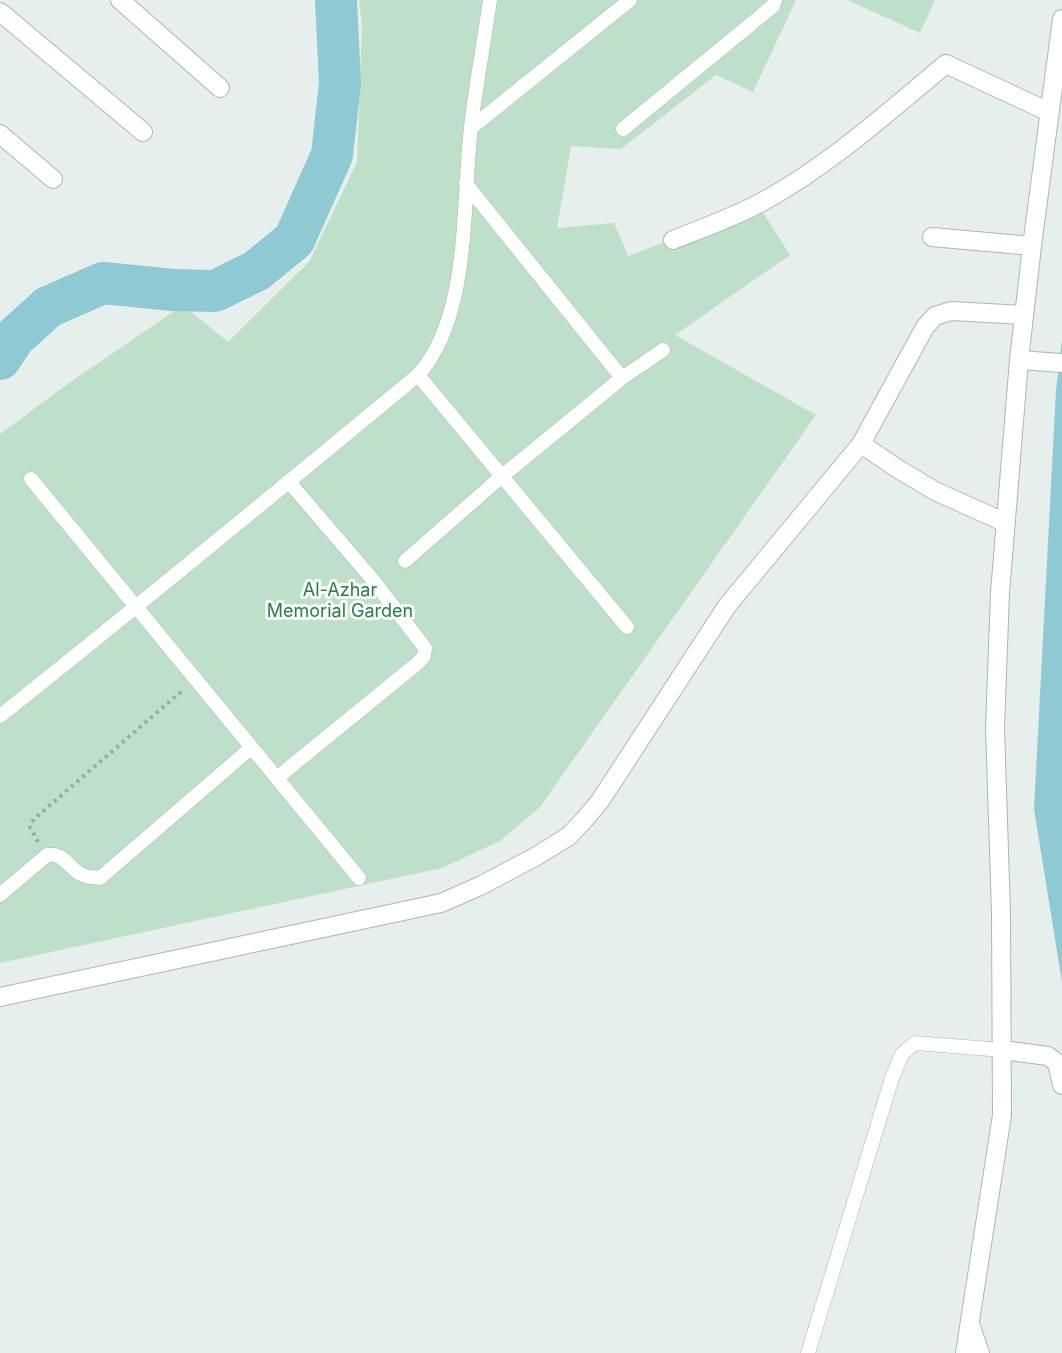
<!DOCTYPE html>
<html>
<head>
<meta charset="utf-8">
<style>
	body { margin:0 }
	canvas { display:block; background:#e6efeb }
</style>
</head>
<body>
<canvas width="1062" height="1353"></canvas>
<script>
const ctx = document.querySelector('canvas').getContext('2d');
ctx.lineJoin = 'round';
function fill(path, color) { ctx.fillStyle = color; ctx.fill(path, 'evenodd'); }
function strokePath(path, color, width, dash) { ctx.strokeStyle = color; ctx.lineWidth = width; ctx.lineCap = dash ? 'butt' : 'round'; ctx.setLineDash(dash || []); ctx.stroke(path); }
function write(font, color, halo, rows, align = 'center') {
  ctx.font = font + ' Inter,sans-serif'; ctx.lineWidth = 6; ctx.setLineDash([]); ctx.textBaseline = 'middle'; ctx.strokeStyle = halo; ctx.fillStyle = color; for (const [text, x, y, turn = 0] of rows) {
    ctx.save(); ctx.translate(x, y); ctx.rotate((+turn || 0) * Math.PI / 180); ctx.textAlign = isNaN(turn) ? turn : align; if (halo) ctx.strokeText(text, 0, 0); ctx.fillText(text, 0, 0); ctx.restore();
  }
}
const green = new Path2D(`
	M359 0H796L753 92 716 75 621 149 571 146 557 228 614 223 628 256 759 206 790 255 675 335 816 415 540 807 500 841 442 868 0 963V434L62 388 183 305 228 342 309 262 357 162 362 25Z
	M847 0H935L920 33Z`);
const water = new Path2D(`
	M1062 340V982L1034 809 1056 390Z`);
const river = new Path2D(`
	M0 359 14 338 48 307 103 283 173 290 215 291 256 271 294 240 332 155 340 83 336 0`);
const path = new Path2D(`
	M38 842 30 827 34 819 183 690`);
const service = new Path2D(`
	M471 128 630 0
	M623 129 773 6 775 0
	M466 184 622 378 663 350
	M418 375 627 627
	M31 479 359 878
	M405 561 501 477 622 378
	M0 716C141 604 279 490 418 375 471 316 462 203 471 127 476 85 484 42 490 0
	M278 777 419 662 424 656 425 648 373 580 289 482
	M0 895 47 855C62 853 66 863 76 871 83 877 91 877 100 878L251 748
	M808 1353 892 1078 902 1054 915 1043 1003 1050`);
const minor = new Path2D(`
	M120 0 220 88
	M0 12 143 132
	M0 134 53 179
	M932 237 1032 246
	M673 240C703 228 734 217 762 202 830 165 887 113 946 64L1049 112
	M1019 360 1062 363
	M1006 523 935 491 898 469 861 444 925 327 935 316 951 311 1024 315
	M0 997 441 903 480 886 535 857 569 836 584 820 600 801 727 606 861 444
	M1003 1050 1048 1056 1057 1063 1062 1085
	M970 1324 980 1353`);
const tertiary = new Path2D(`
	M965 1353 1002 1115 1001 913 995 728 1000 593 1019 360 1032 246 1062 19`);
const parkNames = [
	["Al-Azhar",340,591],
	["Memorial Garden",340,612]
];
fill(green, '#bfe0c8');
fill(water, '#8ec9d4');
strokePath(river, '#8ec9d4', 42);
strokePath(service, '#a8b8b2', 15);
strokePath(minor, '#a8b8b2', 20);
strokePath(tertiary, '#a8b8b2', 20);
strokePath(path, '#86b3a5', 4, [3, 4.5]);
strokePath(service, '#fff', 14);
strokePath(minor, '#fff', 18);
strokePath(tertiary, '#fff', 18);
write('18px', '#2d7a4b', '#f7fbf9', parkNames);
</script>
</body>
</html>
